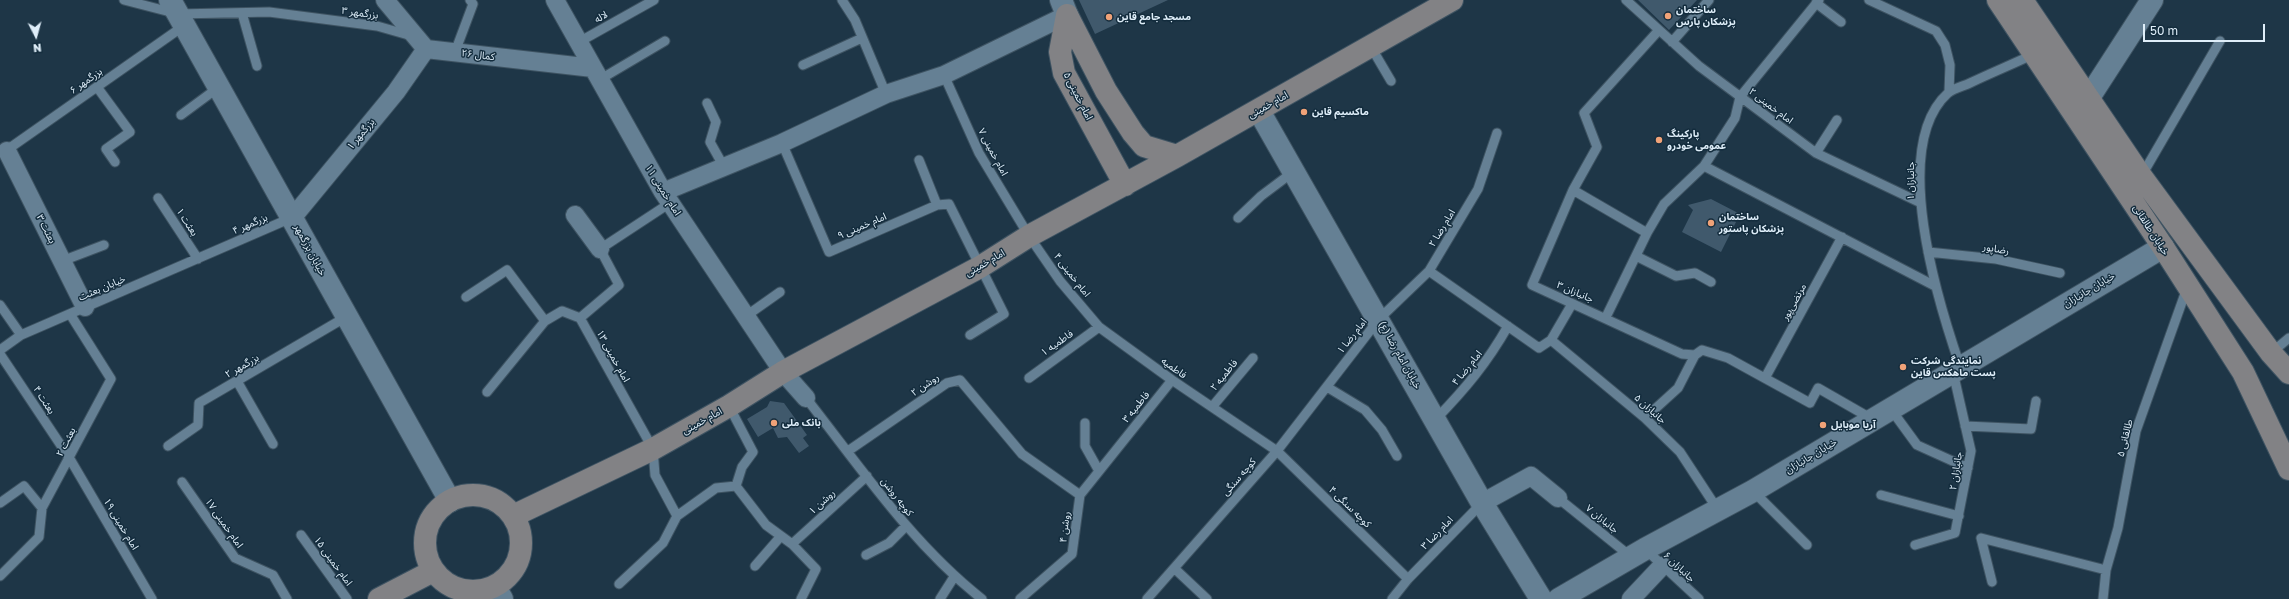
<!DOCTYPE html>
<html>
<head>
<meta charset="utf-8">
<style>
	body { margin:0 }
	#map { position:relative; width:2289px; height:599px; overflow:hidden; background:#1e3647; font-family:"Golos Text",sans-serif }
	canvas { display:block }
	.north { position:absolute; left:16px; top:16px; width:40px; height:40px; -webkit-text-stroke:3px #132c3d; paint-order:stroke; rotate:174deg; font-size:11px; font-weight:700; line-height:16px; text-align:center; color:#dfeef9 }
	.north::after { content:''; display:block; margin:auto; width:14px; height:18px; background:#dfeef9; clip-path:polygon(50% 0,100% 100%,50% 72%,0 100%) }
	.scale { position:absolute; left:2143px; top:24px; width:122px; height:18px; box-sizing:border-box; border:2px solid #dfeef9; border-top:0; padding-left:5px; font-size:12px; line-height:14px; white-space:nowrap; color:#dfeef9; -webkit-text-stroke:3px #132c3d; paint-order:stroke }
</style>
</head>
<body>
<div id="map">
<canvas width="2289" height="599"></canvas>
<div class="north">N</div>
<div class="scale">50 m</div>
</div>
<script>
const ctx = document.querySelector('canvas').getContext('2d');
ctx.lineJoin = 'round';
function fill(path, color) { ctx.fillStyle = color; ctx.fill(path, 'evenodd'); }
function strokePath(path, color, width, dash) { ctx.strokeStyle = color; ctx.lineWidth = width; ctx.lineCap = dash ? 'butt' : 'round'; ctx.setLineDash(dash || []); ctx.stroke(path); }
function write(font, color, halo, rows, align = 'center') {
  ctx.font = font + ' "Golos Text","Noto Sans Arabic",sans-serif'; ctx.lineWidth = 3; ctx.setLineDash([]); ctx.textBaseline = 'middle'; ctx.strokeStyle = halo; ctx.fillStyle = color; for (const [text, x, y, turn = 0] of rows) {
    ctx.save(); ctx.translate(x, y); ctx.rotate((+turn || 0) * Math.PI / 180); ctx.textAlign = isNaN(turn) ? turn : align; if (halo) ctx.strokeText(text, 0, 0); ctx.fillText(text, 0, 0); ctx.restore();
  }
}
const building = new Path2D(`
	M1079 0H1168L1095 34Z
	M1638 0H1697L1669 30Z
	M1711 199 1740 214 1721 252 1682 232 1693 210 1688 205Z
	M770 401 784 403 807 435 803 438 809 446 799 453 787 437 778 438 773 428 758 437 747 419 767 407Z`);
const service = new Path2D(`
	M124 0 178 14 269 12 377 26 412 36
	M842 0 855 20 886 94
	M1626 0 1699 66 1816 153 1921 203
	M1869 0 1936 31 1945 45 1950 65 1949 92
	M1816 3 1841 22
	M242 13 257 66
	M1659 30 1584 113 1597 147 1573 190 1532 285 1682 354 1695 355 1702 350 1728 358 1810 403 1818 388 1872 419
	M579 42 654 0
	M1672 42 1709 0
	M1371 47 1391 81
	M455 52 473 4 470 0
	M803 65 862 38
	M944 75 979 153 1029 236 1060 281 1099 327 1172 380 1277 451 1408 579
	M599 80 665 41
	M97 87 130 132 106 149 115 162
	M707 103 716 122 710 142 724 167
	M181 115 219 87
	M782 143 829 252 937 205 949 204 1004 314 970 335
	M4 152 185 25
	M1816 153 1837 120
	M919 160 937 205
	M1704 166 1935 286
	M2142 175 2220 41
	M1573 190 1647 233
	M158 198 198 259
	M670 203 600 249 619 285 580 318 653 449 655 475 677 516
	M1238 218 1261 196 1293 172
	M1928 252 1996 259 2060 273
	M1636 256 1676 276 1695 273 1711 282
	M62 261 104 245
	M1429 271 1539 348 1551 340 1572 304
	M466 297 507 270 545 321
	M0 305 21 335
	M746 316 780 292
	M1606 317 1647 233 1664 204 1704 166 1735 118 1740 97 1819 0
	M1551 340 1645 418 1680 452 1718 510
	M0 350 21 335 291 218
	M2271 353 2289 338
	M0 354 70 459 152 599
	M1960 366C1938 302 1889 146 1948 93 1954 88 1964 86 1970 83 1991 73 2013 64 2034 54
	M1029 378 1099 327
	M1765 378 1842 237
	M237 381 273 444
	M1327 387 1365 410 1382 430 1397 456
	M487 392 545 321 562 311 580 318
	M806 398C861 468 912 544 982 599
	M729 406 753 452 742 467 736 486
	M1212 407 1253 358
	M1890 408 1917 445 1968 468
	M1645 418 1678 388 1695 355
	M1436 419C1465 389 1487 363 1508 326
	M1085 423V446L1099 471
	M1965 426 2031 429 2036 401
	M168 446 198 425 199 403 346 317
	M848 451 947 383 960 380 1022 454 1080 495
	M182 482 235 558 273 575 287 599
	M1753 491 1807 545
	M1881 495 1959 516
	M1558 498 1630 556
	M0 503 24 486 42 508
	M301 535 347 599
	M792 544 867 476
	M1915 545 1955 533 1971 451 1953 372
	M1645 549 1699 599
	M866 555 889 543 906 526
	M755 566 781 536
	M1174 568 1207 599
	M0 576 39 537 42 508 111 379 70 314
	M1992 582 1981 538 2106 570
	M619 584 663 543 677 516 716 488 736 486 766 525 792 544 816 569 801 599
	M940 599 954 577
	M1020 599 1072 554 1080 495 1172 380
	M1147 599 1277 451 1379 319 1429 271 1478 189 1497 133
	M1392 599 1408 579 1482 503
	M2103 599 2106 570 2118 528 2136 431 2187 288`);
const minor = new Path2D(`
	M385 0 426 49 593 68
	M555 0 663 192 783 372 806 398
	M7 151 85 307
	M663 192 782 143 886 94 944 75 1067 15
	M575 215 600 249
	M293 217 396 92 426 49
	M1482 503 1531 476 1558 498
	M1631 599 1662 566`);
const tertiary = new Path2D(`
	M170 0 450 501
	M1061 0 1067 15
	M2088 99 2152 0
	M1259 111 1482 503 1541 599
	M495 587 502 599
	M1559 599 1645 549 1753 491 2163 247`);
const secondary = new Path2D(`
	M1998 0 2163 247 2243 372 2289 469
	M2022 0 2141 176 2271 353 2289 373
	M1067 15 1106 91 1133 133 1144 146 1177 156
	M1067 15 1060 52 1064 73 1125 185
	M425 543a48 48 0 1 1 96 0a48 48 0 1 1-96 0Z
	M513 516 653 449 729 406 783 372 980 267 1029 236 1177 156 1452 0
	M379 599 433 571`);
const markers = [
	[1668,16,4,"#f0a278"],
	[1109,17,4,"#f0a278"],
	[1304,112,4,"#f0a278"],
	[1659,140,4,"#f0a278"],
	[1711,223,4,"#f0a278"],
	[1903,367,4,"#f0a278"],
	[774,423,4,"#f0a278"],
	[1823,425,4,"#f0a278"]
];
const poiNames = [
	["ساختمان",1676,10],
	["پزشکان پارس",1676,22],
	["مسجد جامع قاین",1117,17],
	["ماکسیم قاین",1312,112],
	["پارکینگ",1667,134],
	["عمومی خودرو",1667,146],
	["ساختمان",1719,217],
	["پزشکان پاستور",1719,229],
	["نمایندگی شرکت",1911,361],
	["پست ماهکس قاین",1911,373],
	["بانک ملی",782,423],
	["آریا موبایل",1831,425]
];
const streetNames = [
	["بزرگمهر ۳",360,13,8],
	["لاله",601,17,-29],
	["کمال ۲۶",478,55,7],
	["بزرگمهر ۶",86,81,-35],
	["امام خمینی ۵",1078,96,63],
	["امام خمینی",1268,105,-29],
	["امام خمینی ۲",1771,106,37],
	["بزرگمهر ۱",361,134,-50],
	["امام خمینی ۷",993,152,62],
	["جانبازان ۱",1911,181,-90],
	["امام خمینی ۱۱",663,190,58],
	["بعثت ۱",187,222,57],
	["بزرگمهر ۴",250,224,-23],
	["امام خمینی ۹",862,226,-23],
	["امام رضا ۲",1442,228,-59],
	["بعثت ۳",46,229,63],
	["خیابان طالقانی",2151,230,57],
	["رضاپور",1996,249,9],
	["خیابان بزرگمهر",310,250,62],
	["امام خمینی",985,263,-30],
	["امام خمینی ۴",1072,275,52],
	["خیابان بعثت",102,288,-23],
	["خیابان جانبازان",2089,290,-31],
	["جانبازان ۳",1575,292,23],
	["مرتضی‌پور",1794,302,-61],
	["امام رضا ۱",1352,336,-52],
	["فاطمیه ۱",1057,343,-35],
	["خیابان امام رضا (ع)",1400,355,61],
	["امام خمینی ۱۳",613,356,61],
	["بزرگمهر ۲",242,366,-30],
	["فاطمیه",1174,368,36],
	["امام رضا ۴",1467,368,-51],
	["فاطمیه ۲",1224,375,-51],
	["روشن ۲",925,385,-34],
	["بعثت ۴",44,400,57],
	["فاطمیه ۳",1136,407,-51],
	["جانبازان ۵",1650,409,42],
	["امام خمینی",702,421,-29],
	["طالقانی ۵",2125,438,-76],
	["بعثت ۲",66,442,-63],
	["خیابان جانبازان",1811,456,-31],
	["جانبازان ۲",1956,471,-81],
	["کوچه سنگی",1239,477,-49],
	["کوچه روشن",897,497,52],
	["روشن ۱",822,502,-42],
	["کوچه سنگی ۴",1350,507,44],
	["جانبازان ۷",1602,519,39],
	["امام خمینی ۱۷",224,523,55],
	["امام خمینی ۱۹",121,524,59],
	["روشن ۴",1065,527,-83],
	["امام رضا ۳",1437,533,-46],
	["امام خمینی ۱۵",333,561,54],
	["جانبازان ۶",1679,567,43]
];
fill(building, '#40596c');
strokePath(service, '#3e5362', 11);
strokePath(minor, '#3e5362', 20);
strokePath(tertiary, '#3e5362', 24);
strokePath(secondary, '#3e5362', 24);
strokePath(service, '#658094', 9);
strokePath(minor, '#658094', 18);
strokePath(tertiary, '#658094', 22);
strokePath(secondary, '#828285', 22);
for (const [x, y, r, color] of markers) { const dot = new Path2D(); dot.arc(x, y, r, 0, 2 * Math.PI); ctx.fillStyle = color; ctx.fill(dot); strokePath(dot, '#132c3d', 1.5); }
write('bold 10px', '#dfeef9', '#132c3d', poiNames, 'left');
write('10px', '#dfeef9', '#132c3d', streetNames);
</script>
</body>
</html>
